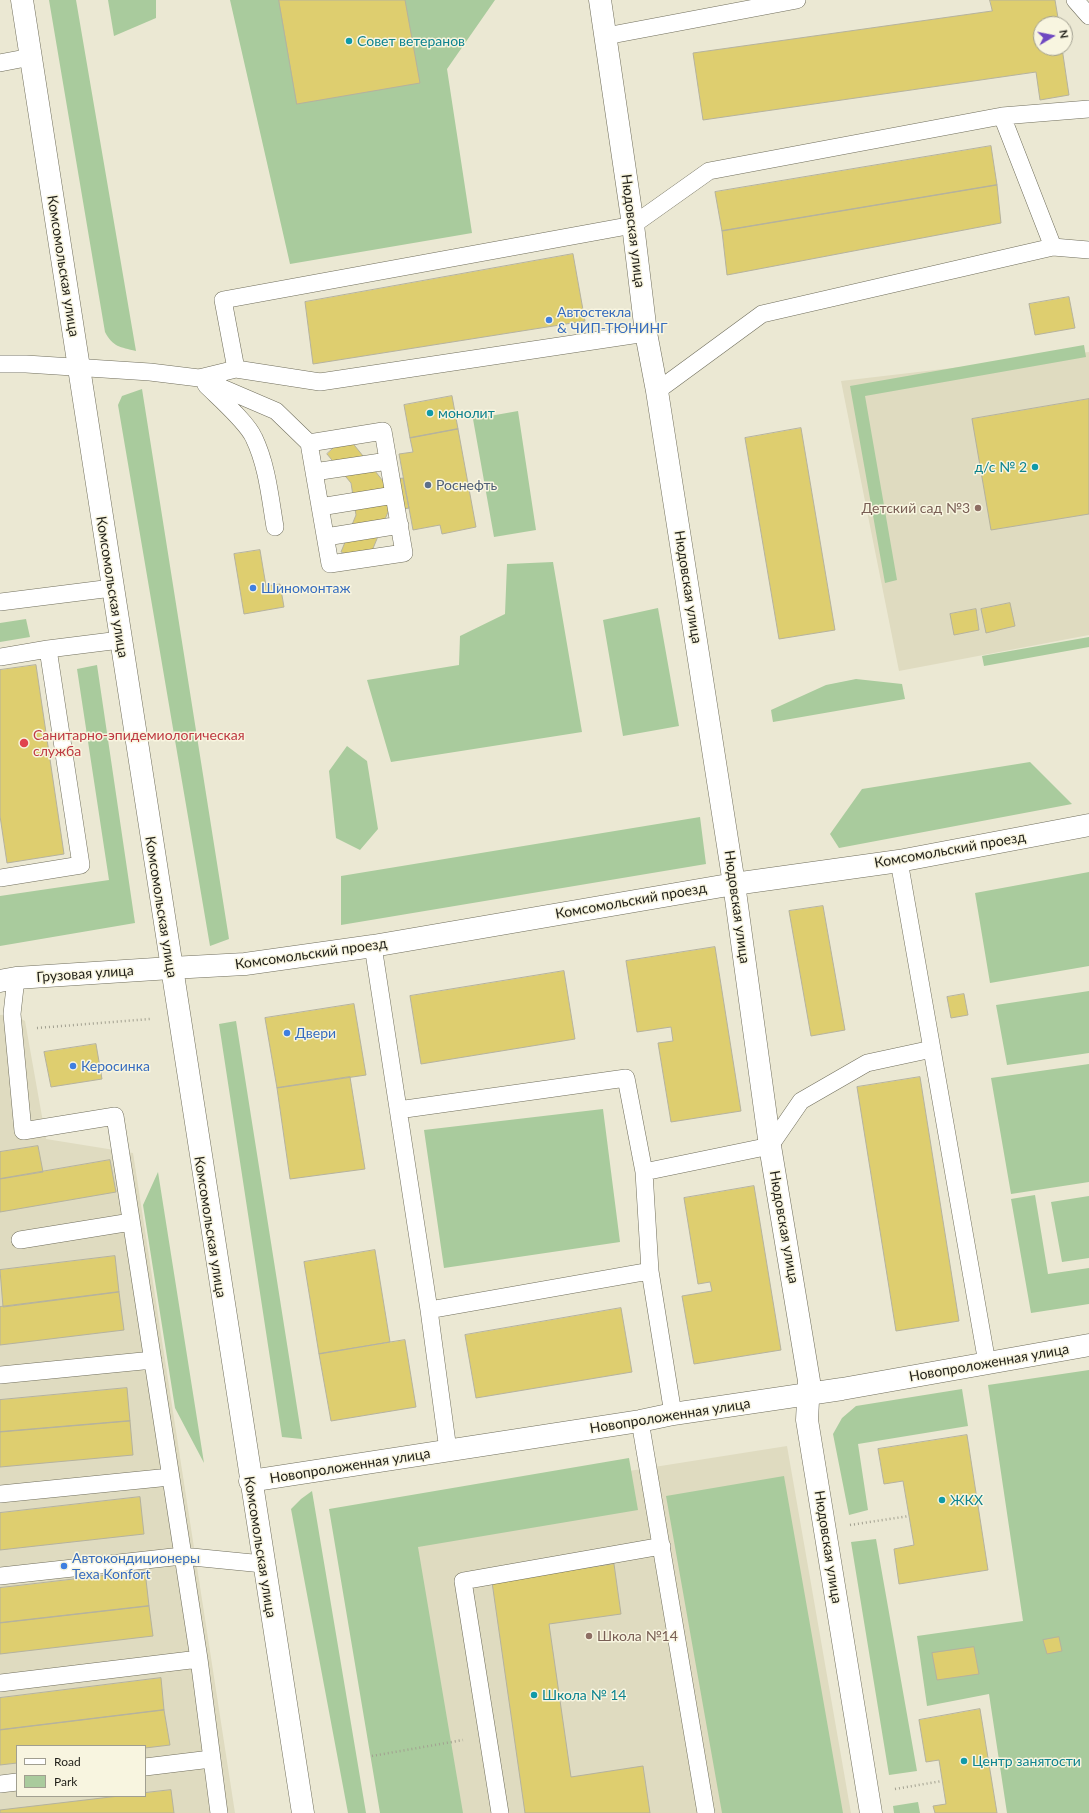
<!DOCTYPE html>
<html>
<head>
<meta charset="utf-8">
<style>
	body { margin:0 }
	#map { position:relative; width:1089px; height:1813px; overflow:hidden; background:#ebe8d3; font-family:Lato,sans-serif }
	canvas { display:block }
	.legend { position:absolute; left:16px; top:1745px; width:130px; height:52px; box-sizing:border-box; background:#f8f5e0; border:1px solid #a19f90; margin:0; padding:5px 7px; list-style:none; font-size:12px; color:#1f1e17 }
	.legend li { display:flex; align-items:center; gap:8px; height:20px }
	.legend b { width:20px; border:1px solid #a19f90 }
	.north { position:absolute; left:1033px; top:16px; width:40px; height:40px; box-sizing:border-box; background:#f8f5e0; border:1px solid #a19f90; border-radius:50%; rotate:80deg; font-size:11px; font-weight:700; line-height:16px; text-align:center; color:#1f1e17 }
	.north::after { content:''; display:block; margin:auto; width:14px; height:18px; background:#6f48c1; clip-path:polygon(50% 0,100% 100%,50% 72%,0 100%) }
</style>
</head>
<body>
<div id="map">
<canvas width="1089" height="1813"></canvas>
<ul class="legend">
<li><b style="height:5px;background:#fff"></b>Road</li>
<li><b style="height:11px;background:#a9cb9d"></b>Park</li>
</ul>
<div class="north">N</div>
</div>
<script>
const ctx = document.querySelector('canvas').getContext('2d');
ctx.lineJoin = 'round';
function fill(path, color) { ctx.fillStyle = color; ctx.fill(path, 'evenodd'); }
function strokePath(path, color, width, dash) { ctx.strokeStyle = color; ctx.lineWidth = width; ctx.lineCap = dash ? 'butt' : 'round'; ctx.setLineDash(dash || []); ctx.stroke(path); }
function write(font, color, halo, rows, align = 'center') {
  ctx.font = font + ' Lato,sans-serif'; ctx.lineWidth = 3; ctx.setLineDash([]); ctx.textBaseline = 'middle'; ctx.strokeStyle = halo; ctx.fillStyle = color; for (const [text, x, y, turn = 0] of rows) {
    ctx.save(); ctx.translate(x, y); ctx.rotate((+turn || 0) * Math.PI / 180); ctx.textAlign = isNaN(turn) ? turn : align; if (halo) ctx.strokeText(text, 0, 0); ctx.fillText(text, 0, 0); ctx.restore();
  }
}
const built = new Path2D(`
	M1089 352V635L899 671 841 381Z
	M12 1014 25 1021 46 1139 133 1153 235 1813H0V1015ZM17 1746H145V1796H17Z
	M787 1446 851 1813H390L338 1517Z`);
const green = new Path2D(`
	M49 0H76L136 351C120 347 113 347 105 332Z
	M108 0H156V18L114 36Z
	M230 0H495L447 69 472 233 290 264Z
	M1084 345 1086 357 865 396 897 580 885 583 850 386Z
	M142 389 229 939 210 946 118 405 122 396Z
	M518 411 536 530 494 537 473 419Z
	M553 562 582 732 391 762 367 680 459 665 460 636 505 614 507 564Z
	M658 608 679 726 623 736 603 620Z
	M26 619 30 637 0 642V623Z
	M1089 637V647L984 666 982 656Z
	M97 665 135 923 0 946V896L109 880 77 669Z
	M856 679 902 684 905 699 773 722 771 710 826 685Z
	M347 746 367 761 378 829 360 850 336 838 329 771Z
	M1030 762 1072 804 839 848 830 834 862 789Z
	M700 817 706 864 341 925V876Z
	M1089 872V966L990 983 975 893Z
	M1089 991V1053L1007 1065 996 1005Z
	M236 1021 302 1439 282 1437 219 1024Z
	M1089 1064V1182L1011 1194 991 1078Z
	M603 1109 620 1242 444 1268 424 1130Z
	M158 1172 204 1463 175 1408 143 1205Z
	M1035 1195 1048 1274 1089 1268V1304L1031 1313 1011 1199Z
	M1089 1196V1258L1062 1262 1051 1202Z
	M1089 1370V1813H1007L989 1694 927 1706 917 1636 1023 1621 988 1385Z
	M962 1389 968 1426 858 1444 868 1510 849 1515 833 1434 842 1418 856 1406Z
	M629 1458 638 1510 418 1547 463 1813H380L329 1509Z
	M784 1476 843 1813H722L666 1496Z
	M312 1491 366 1813H348L291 1509 301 1499Z
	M876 1539 917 1771 889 1775 851 1542Z
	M918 1802 920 1813H894L893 1806Z`);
const building = new Path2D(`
	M279 0H405L420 83 297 104Z
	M990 0H1055L1059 24H1041V48H1062L1069 95 1040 100 1036 72 703 120 693 53 992 11Z
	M991 146 997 185 722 231 715 192Z
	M997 185 1001 223 727 275 722 231Z
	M573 254 585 321 313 364 305 302Z
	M1069 297 1075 328 1035 335 1029 304Z
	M452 396 458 429 410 438 404 405Z
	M1089 399V514L991 530 972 419Z
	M801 428 835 630 779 639 745 438Z
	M458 429 476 527 442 534 440 525 413 530 399 454 413 452 410 438Z
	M347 436 383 481 403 478 409 508 388 512 367 563 341 552 356 515 351 483 327 454Z
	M260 550 266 586 280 584 284 607 244 614 234 554Z
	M1010 603 1015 626 986 633 981 609Z
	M976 609 979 630 954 635 950 614Z
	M36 665 64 854 7 863 0 816V670Z
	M823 906 845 1030 811 1036 789 911Z
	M715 947 741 1111 671 1122 658 1043 673 1041 671 1027 637 1032 626 961Z
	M564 971 575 1039 421 1064 410 996Z
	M964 994 968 1015 951 1018 947 997Z
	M354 1004 366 1075 277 1088 265 1018Z
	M96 1044 102 1079 51 1087 44 1052Z
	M350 1077 365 1169 290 1179 277 1088Z
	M920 1077 959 1321 896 1331 857 1087Z
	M38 1146 43 1172 0 1179V1152Z
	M110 1160 116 1192 0 1212V1179Z
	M754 1186 781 1350 694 1364 682 1296 712 1291 710 1282 698 1284 684 1198Z
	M375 1250 390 1342 319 1354 304 1262Z
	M115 1256 119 1292 3 1307 0 1270Z
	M119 1292 124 1330 0 1345V1307Z
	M621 1308 632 1372 476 1398 465 1335Z
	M405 1340 416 1407 331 1421 319 1354Z
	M127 1388 130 1421 0 1432V1400Z
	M130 1421 133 1455 0 1467V1432Z
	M967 1435 988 1570 899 1584 894 1549 914 1545 903 1481 884 1484 878 1449Z
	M140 1497 144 1534 0 1550V1513Z
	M614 1564 621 1614 549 1624 571 1777 643 1766 650 1813H525L492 1582Z
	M145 1571 149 1606 0 1623V1588Z
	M149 1606 153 1636 0 1654V1623Z
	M1059 1637 1062 1651 1047 1654 1043 1640Z
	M974 1647 979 1674 937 1680 932 1653Z
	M161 1678 164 1710 0 1730V1698Z
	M980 1709 997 1813H935L933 1806 946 1804 939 1760 926 1762 919 1720Z
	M164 1710 170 1745 145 1748V1746H17V1763L0 1765V1730Z
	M171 1790 174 1813H0V1810L119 1796H145V1793Z`);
const path = new Path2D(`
	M37 1028 150 1019
	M850 1525 909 1516
	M372 1756 463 1740
	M895 1789 942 1781`);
const service = new Path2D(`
	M1075 0 1089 16
	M606 36 797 0
	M0 63 31 57
	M1002 116 1053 247
	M0 364H26L150 372 199 378 276 411 309 443 330 564 404 553 383 431 309 443
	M236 369 223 300 633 225 709 171 1002 116 1089 109
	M199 378 236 369 320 382 646 333
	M206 385C219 398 247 422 254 438 267 465 270 497 275 527
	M657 391 762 314 1053 247 1089 250
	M314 472 388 461
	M320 507 394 495
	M326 537 400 525
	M0 602 112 588
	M0 657 48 649 120 640
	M899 861 987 1363
	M0 878 81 865 48 649
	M373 946 429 1310 448 1450
	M16 978 12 1014 23 1131 115 1116 199 1659 219 1813
	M398 1110 626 1078 644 1172 650 1271 673 1414
	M644 1172 770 1146 801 1101 867 1063 932 1049
	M20 1240 131 1222
	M429 1310 650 1271
	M0 1375 153 1360
	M640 1421 706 1813
	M0 1494 170 1477
	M0 1576 182 1556 263 1564
	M0 1683 199 1659
	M145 1767 211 1759
	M0 1784 17 1782
	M500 1813 463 1581 662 1546`);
const minor = new Path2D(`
	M600 0 633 225 646 333 657 391 734 884 770 1146 809 1381 807 1420 871 1813
	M171 968 245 964 373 946 734 884 899 861 1089 825`);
const tertiary = new Path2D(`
	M250 1481 640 1421 673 1414 842 1389 1089 1345`);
const secondary = new Path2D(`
	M0 981 16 978 171 968`);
const primary = new Path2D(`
	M22 0C116 604 204 1209 303 1813`);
const markers = [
	[349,41,4,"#0f9aa8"],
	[549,320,4,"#3f7fe0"],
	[430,413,4,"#0f9aa8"],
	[1035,467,4,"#0f9aa8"],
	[428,485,4,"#5c6f8a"],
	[978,508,4,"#8d6e63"],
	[253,588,4,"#3f7fe0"],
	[24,743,5,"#e0444e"],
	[287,1033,4,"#3f7fe0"],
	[73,1066,4,"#3f7fe0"],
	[942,1500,4,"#0f9aa8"],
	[64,1566,4,"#3f7fe0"],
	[589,1636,4,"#8d6e63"],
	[534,1695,4,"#0f9aa8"],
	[964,1761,4,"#0f9aa8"]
];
const cultureNames = [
	["Совет ветеранов",357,41],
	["монолит",438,413],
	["д/с № 2",1027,467,"right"],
	["ЖКХ",950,1500],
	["Школа № 14",542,1695],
	["Центр занятости",972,1761]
];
const streetNames = [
	["Нюдовская улица",633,231,83],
	["Комсомольская улица",63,266,81],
	["Комсомольская улица",112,587,81],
	["Нюдовская улица",688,587,81],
	["Комсомольский проезд",950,850,-10],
	["Комсомольский проезд",631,901,-10],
	["Комсомольская улица",161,907,81],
	["Нюдовская улица",737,907,82],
	["Комсомольский проезд",311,954,-8],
	["Грузовая улица",85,974,-4],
	["Комсомольская улица",210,1227,81],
	["Нюдовская улица",784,1227,80],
	["Новопроложенная улица",989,1363,-10],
	["Новопроложенная улица",670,1416,-9],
	["Новопроложенная улица",350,1466,-9],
	["Комсомольская улица",260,1547,81],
	["Нюдовская улица",828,1547,81]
];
const shopNames = [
	["Автостекла",557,312],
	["& ЧИП-ТЮНИНГ",557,328],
	["Шиномонтаж",261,588],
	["Двери",295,1033],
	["Керосинка",81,1066],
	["Автокондиционеры",72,1558],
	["Texa Konfort",72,1574]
];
const serviceNames = [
	["Роснефть",436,485]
];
const educationNames = [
	["Детский сад №3",970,508],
	["Школа №14",597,1636,"left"]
];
const healthNames = [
	["Санитарно-эпидемиологическая",33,735],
	["служба",33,751]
];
fill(built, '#dfdbc0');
fill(green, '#a9cb9d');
fill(building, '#dece6f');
strokePath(building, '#b5b29e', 1);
strokePath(service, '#706e5c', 18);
strokePath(minor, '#706e5c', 23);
strokePath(tertiary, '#706e5c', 23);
strokePath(secondary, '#706e5c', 23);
strokePath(primary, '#706e5c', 23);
strokePath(path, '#a2a090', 2.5, [1, 3]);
strokePath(service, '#fff', 17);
strokePath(minor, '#fff', 22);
strokePath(tertiary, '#fff', 22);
strokePath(secondary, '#fff', 22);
strokePath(primary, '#fff', 22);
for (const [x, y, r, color] of markers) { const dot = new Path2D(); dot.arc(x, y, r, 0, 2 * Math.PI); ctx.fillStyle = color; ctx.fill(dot); strokePath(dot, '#f8f5e0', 1.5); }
write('14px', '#0d838f', '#f8f5e0', cultureNames, 'left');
write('14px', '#1f1e17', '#f8f5e0', streetNames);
write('14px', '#366cbe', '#f8f5e0', shopNames, 'left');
write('14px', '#4e5e75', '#f8f5e0', serviceNames, 'left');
write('14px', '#785e54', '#f8f5e0', educationNames, 'right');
write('14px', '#be3a42', '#f8f5e0', healthNames, 'left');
</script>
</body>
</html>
